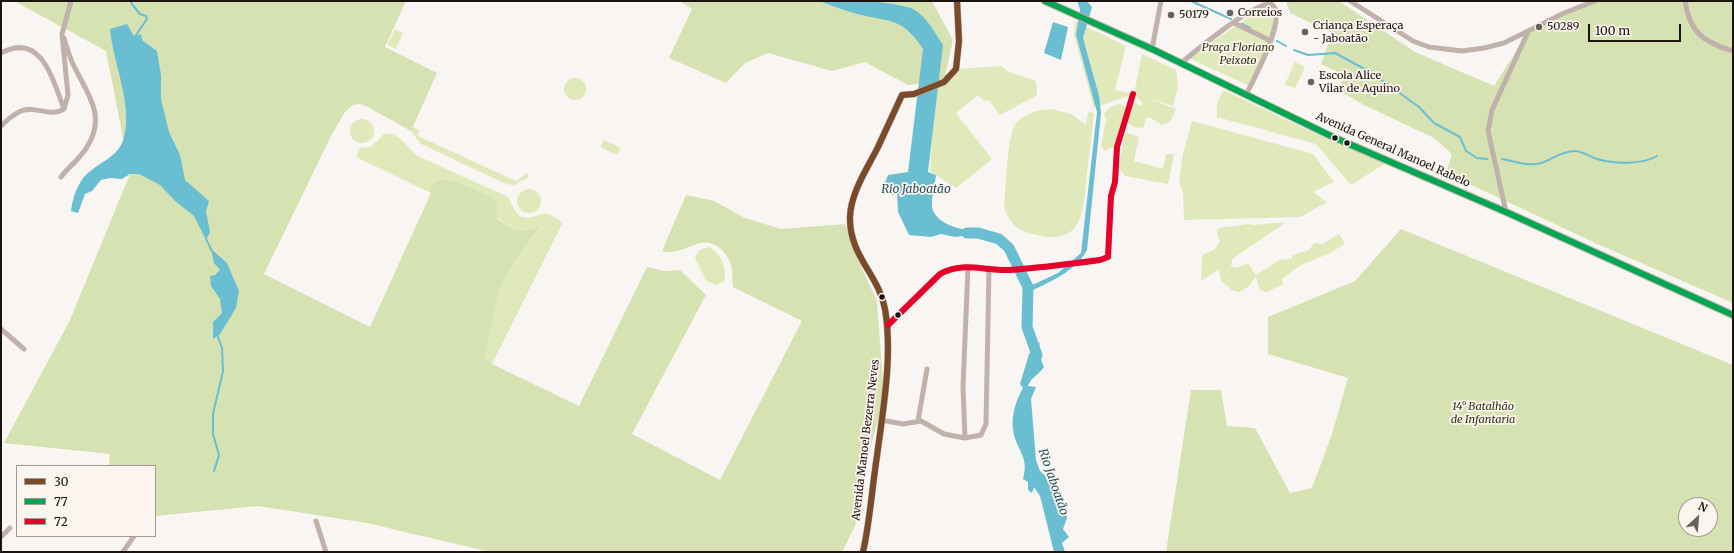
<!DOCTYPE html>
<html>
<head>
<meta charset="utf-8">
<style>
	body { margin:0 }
	#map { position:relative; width:1734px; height:553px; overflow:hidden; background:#f9f5f2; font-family:Merriweather,serif }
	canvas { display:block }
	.frame { position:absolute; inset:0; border:2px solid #1a130f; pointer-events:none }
	.legend { position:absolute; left:16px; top:465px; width:140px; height:72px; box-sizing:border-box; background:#fcf4ef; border:1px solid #a29a95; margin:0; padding:5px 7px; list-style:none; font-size:12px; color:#1a130f }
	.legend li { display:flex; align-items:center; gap:8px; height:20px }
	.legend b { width:20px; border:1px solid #a29a95 }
	.north { position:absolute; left:1678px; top:497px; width:40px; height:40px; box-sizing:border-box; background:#fcf4ef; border:1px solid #a29a95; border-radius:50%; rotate:26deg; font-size:11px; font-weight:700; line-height:16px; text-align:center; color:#1a130f }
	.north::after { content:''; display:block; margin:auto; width:14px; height:18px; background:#68625e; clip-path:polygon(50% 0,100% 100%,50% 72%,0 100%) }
	.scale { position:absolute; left:1588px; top:24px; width:93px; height:18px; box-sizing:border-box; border:2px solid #1a130f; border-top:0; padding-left:5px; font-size:12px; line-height:14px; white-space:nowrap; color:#1a130f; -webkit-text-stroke:3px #fcf4ef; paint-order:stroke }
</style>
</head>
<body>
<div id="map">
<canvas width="1734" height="553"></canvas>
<div class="frame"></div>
<ul class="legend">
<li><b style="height:5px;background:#7a4b2a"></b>30</li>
<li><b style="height:5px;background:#00a651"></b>77</li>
<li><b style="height:5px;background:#e4002b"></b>72</li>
</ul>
<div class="north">N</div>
<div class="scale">100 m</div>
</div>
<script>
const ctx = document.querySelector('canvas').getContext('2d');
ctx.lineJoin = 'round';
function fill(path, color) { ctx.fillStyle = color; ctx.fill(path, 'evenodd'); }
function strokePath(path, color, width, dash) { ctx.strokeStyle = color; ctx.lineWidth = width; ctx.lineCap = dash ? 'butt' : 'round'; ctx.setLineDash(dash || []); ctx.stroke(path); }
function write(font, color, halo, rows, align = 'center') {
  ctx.font = font + ' Merriweather,serif'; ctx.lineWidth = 3.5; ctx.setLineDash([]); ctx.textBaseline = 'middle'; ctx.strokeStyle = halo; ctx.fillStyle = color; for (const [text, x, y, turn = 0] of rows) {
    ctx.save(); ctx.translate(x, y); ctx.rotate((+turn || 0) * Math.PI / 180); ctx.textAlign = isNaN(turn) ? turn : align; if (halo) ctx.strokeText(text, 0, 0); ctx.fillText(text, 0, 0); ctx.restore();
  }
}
const green = new Path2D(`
	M1266 5 1276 9 1272 41 1251 87 1189 58Z
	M1075 21 1126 46 1115 90 1134 94 1142 54 1176 70 1178 87 1173 106 1148 98 1176 109 1170 122 1162 125 1149 117 1146 118 1143 128 1134 127 1127 123 1124 112 1115 146 1105 151 1101 146 1106 120 1104 114 1109 108 1118 104 1125 106V109L1128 101H1131L1142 106 1143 103 1134 94 1094 108 1074 35Z
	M395 29 403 33 396 49 387 45Z
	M1295 62 1305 67 1295 88 1285 84Z
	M1001 66 1007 71 1036 81 1037 95 1000 115 989 100 984 101 978 95 956 113 992 159 956 188 930 171 935 96 940 84 956 69Z
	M564 89a11 11 0 1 1 22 0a11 11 0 1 1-22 0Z
	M1223 90 1334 142 1386 163 1351 185 1316 144 1217 117V103Z
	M1051 109 1071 114 1086 125 1088 112 1094 113C1092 133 1089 154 1087 174 1083 212 1084 248 1032 234 1016 230 1007 220 1004 205 1006 188 1007 137 1015 125 1023 113 1038 110 1051 109Z
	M350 131a12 12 0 1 1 24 0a12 12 0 1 1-24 0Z
	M1192 121 1313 154 1334 182 1313 192 1327 202 1300 217 1184 220 1183 192 1179 183 1183 154Z
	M413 127 419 130 418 136 516 181 527 173 529 177 514 185 506 184 421 144 411 131Z
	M1125 132 1139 137 1134 161 1163 169 1166 154H1174L1168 184 1125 176 1119 168Z
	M384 134C400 132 407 148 418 156L508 197C520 221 520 221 546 213L560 220 562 224 492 364 484 356C494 327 492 294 509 267 519 253 532 240 542 226L527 232 516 231 441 179 436 182 431 193 356 157 360 148 371 147Z
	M604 140 621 148 617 155 600 147Z
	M517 201a12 12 0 1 1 24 0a12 12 0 1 1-24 0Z
	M1286 222 1232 259 1231 266 1237 268 1248 263 1256 275 1280 260 1292 259V255L1309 250 1314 243 1323 244 1339 234 1345 244 1328 254 1299 266 1282 279 1283 284 1267 292 1260 290 1256 276 1249 286 1240 292 1232 290 1221 281 1219 269 1201 281 1202 255 1214 250 1220 241 1217 235 1218 228 1248 224 1254 225Z
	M709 247C720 252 728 269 724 281L717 285 706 281 695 258 699 250Z`);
const forest = new Path2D(`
	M14 1H406L385 47 437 73 411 131 366 106 359 104 353 105 345 112 331 136 264 274 370 327 431 193 429 187 441 179C462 182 479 191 497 202V219C518 232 519 235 542 225 527 245 508 265 500 289 492 311 492 334 484 356L492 364 579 406 647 267 665 271 680 270 706 295 632 434 720 480 802 321 733 287C732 280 733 271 731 265 727 253 715 240 701 243 687 246 677 255 662 251L686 195 714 201 745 218 781 229 845 224 858 260 877 301 884 399 871 445 855 526 842 552H490L367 523 258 506 155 516V466H109L110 454 4 443 70 320 130 174 106 51Z
	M680 1H932L953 40 944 81 908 85 865 62 832 71 768 53 745 63 726 83 669 58 692 9Z
	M1286 1H1339L1415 52 1494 86 1528 32 1592 1H1733V303L1593 242 1446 173 1452 154 1434 138 1364 105 1338 90 1344 75 1321 64 1332 33 1290 13Z
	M1401 229 1733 365V552H1166L1191 390H1221L1227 426 1255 428 1290 493 1312 488 1332 434 1348 378 1268 354V317L1355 281ZM1686 505H1710V529H1686Z`);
const water = new Path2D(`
	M819 1C847 1 886 0 911 8 926 15 935 33 943 45L928 172 936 175C935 184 931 198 932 207 936 227 967 230 983 233L955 237 941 234 931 237 909 235 898 212 897 193 892 195 884 185 888 175 908 172 923 49C901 15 888 23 854 13 843 10 831 5 819 1Z
	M1077 1H1087L1092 7 1083 38 1099 96 1101 113 1087 250C1075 272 1051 281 1029 292L1028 287 1058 273 1081 253 1097 112 1076 35 1080 9Z
	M1053 22 1068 27 1061 60 1044 53Z
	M127 24 134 36 141 34 142 40 157 51 161 75V99L169 132 180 155 185 180 209 201 206 211 210 232 206 240 194 216 175 201 160 185 139 174H130L122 179 110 178 101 180 92 191 85 194 78 213 71 211C73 195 79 178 93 169 105 160 120 154 124 137 133 105 113 63 110 29Z
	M211 249 227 263 239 291 236 308 220 334 213 339V322L222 313 220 299 211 286 210 276 215 275 220 270 214 263Z
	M1040 342 1038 352 1044 367C1039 375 1031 377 1028 386L1036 387 1031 399 1036 460 1040 471 1055 485 1058 500 1065 505 1067 518 1063 529 1069 537 1062 543 1065 552H1054L1040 496 1034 487 1032 493 1028 490V482L1023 479C1028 461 1022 456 1016 441 1009 423 1014 404 1023 388L1020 384 1029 354Z`);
const stream = new Path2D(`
	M132 1 131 3 140 14 146 16 147 19 134 38
	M1191 1 1231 19
	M1242 24 1250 28
	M1277 41 1286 46
	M1294 50 1308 55 1335 53 1372 73 1419 107 1434 123 1460 137 1466 151 1477 158 1487 159
	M1502 159C1514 161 1531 168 1544 162 1554 158 1562 151 1575 151 1582 151 1590 157 1597 159 1615 164 1641 165 1657 156
	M206 239 212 251
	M214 471 219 455 213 434V414L223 371 222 348 217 334`);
const river = new Path2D(`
	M967 233H978L999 239 1009 248 1028 287 1027 327 1037 355 1034 362`);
const street = new Path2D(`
	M1350 1 1413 41 1429 47 1462 51 1484 48 1504 43 1564 13 1595 1
	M1685 1C1690 33 1703 42 1733 51
	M1234 23 1271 41
	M1152 49 1161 1
	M1 53C42 31 53 81 64 109
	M1180 64C1195 51 1254 2 1271 4 1290 14 1253 80 1246 95
	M1 126C7 120 14 114 21 111 36 105 51 118 64 109L68 95 62 34 71 1
	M61 177C69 166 80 159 87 147 108 114 85 91 72 62 69 54 66 46 64 38
	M1506 212 1488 131 1492 110 1528 32
	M968 267 963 387 965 438 981 435 986 424 989 268
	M888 325 940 274C961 261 986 271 1009 270 1039 268 1070 264 1100 260L1108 257 1111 196 1115 182 1117 147 1133 94
	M1 329 24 349
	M881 420 903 424 921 421 944 434 965 438
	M918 421 927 369
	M316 521 326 552
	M1 537 10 528
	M123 552 134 536`);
const secondary = new Path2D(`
	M863 552C870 521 872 488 877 456 883 410 893 355 885 309 879 275 849 256 850 217 851 192 867 169 878 147 886 130 894 112 902 95L914 94 944 82 956 69 959 41 957 1`);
const primary = new Path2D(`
	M1045 1 1152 49 1333 137 1506 212 1733 315`);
const bus1 = new Path2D(`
	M863 552C870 521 872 488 877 456 883 410 893 355 885 309 879 275 849 256 850 217 851 192 867 169 878 147 886 130 894 112 902 95L914 94 944 82 956 69 959 41 957 1`);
const bus2 = new Path2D(`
	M1045 1 1152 49 1333 137 1506 212 1733 315`);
const bus3 = new Path2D(`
	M888 325 940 274C961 261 986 271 1009 270 1039 268 1070 264 1100 260L1108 257 1111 196 1115 182 1117 147 1133 94`);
const markers = [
	[1230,13,4,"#68625e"],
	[1171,15,4,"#68625e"],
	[1539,27,4,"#68625e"],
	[1305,32,4,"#68625e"],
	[1311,82,4,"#68625e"],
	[1335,138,3.5,"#1a130f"],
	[1347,143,3.5,"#1a130f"],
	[882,297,3.5,"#1a130f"],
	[898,315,3.5,"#1a130f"]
];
const poiNames = [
	["Correios",1238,13],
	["50179",1179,15],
	["Criança Esperaça",1313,26],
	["- Jaboatão",1313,39],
	["50289",1547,27],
	["Escola Alice",1319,76],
	["Vilar de Aquino",1319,89]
];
const parkNames = [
	["Praça Floriano",1238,48],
	["Peixoto",1238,61],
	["14° Batalhão",1483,407],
	["de Infantaria",1483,420]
];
const streetNames = [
	["Avenida General Manoel Rabelo",1393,150,24],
	["Avenida Manoel Bezerra Neves",866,440,-83]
];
const waterNames = [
	["Rio Jaboatão",916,190],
	["Rio Jaboatão",1053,482,71]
];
fill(green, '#dfe9ba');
fill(forest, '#d7e2b3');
fill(water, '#6abed2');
strokePath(stream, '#6abed2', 2);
strokePath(river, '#6abed2', 11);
strokePath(street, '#c1b1ab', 5);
strokePath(secondary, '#bfafa8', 7);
strokePath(primary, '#c1b3ac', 8);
strokePath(bus1, '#7a4b2a', 6);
strokePath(bus2, '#00a651', 6);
strokePath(bus3, '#e4002b', 6);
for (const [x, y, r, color] of markers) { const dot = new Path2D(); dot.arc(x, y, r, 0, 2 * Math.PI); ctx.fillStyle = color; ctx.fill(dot); strokePath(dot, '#fcf4ef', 1.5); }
write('11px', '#1a130f', '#fcf4ef', poiNames, 'left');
write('italic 11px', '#2c3511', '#fcf4ef', parkNames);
write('11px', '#1a130f', '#fcf4ef', streetNames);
write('italic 12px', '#225360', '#fcf4ef', waterNames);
</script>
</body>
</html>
